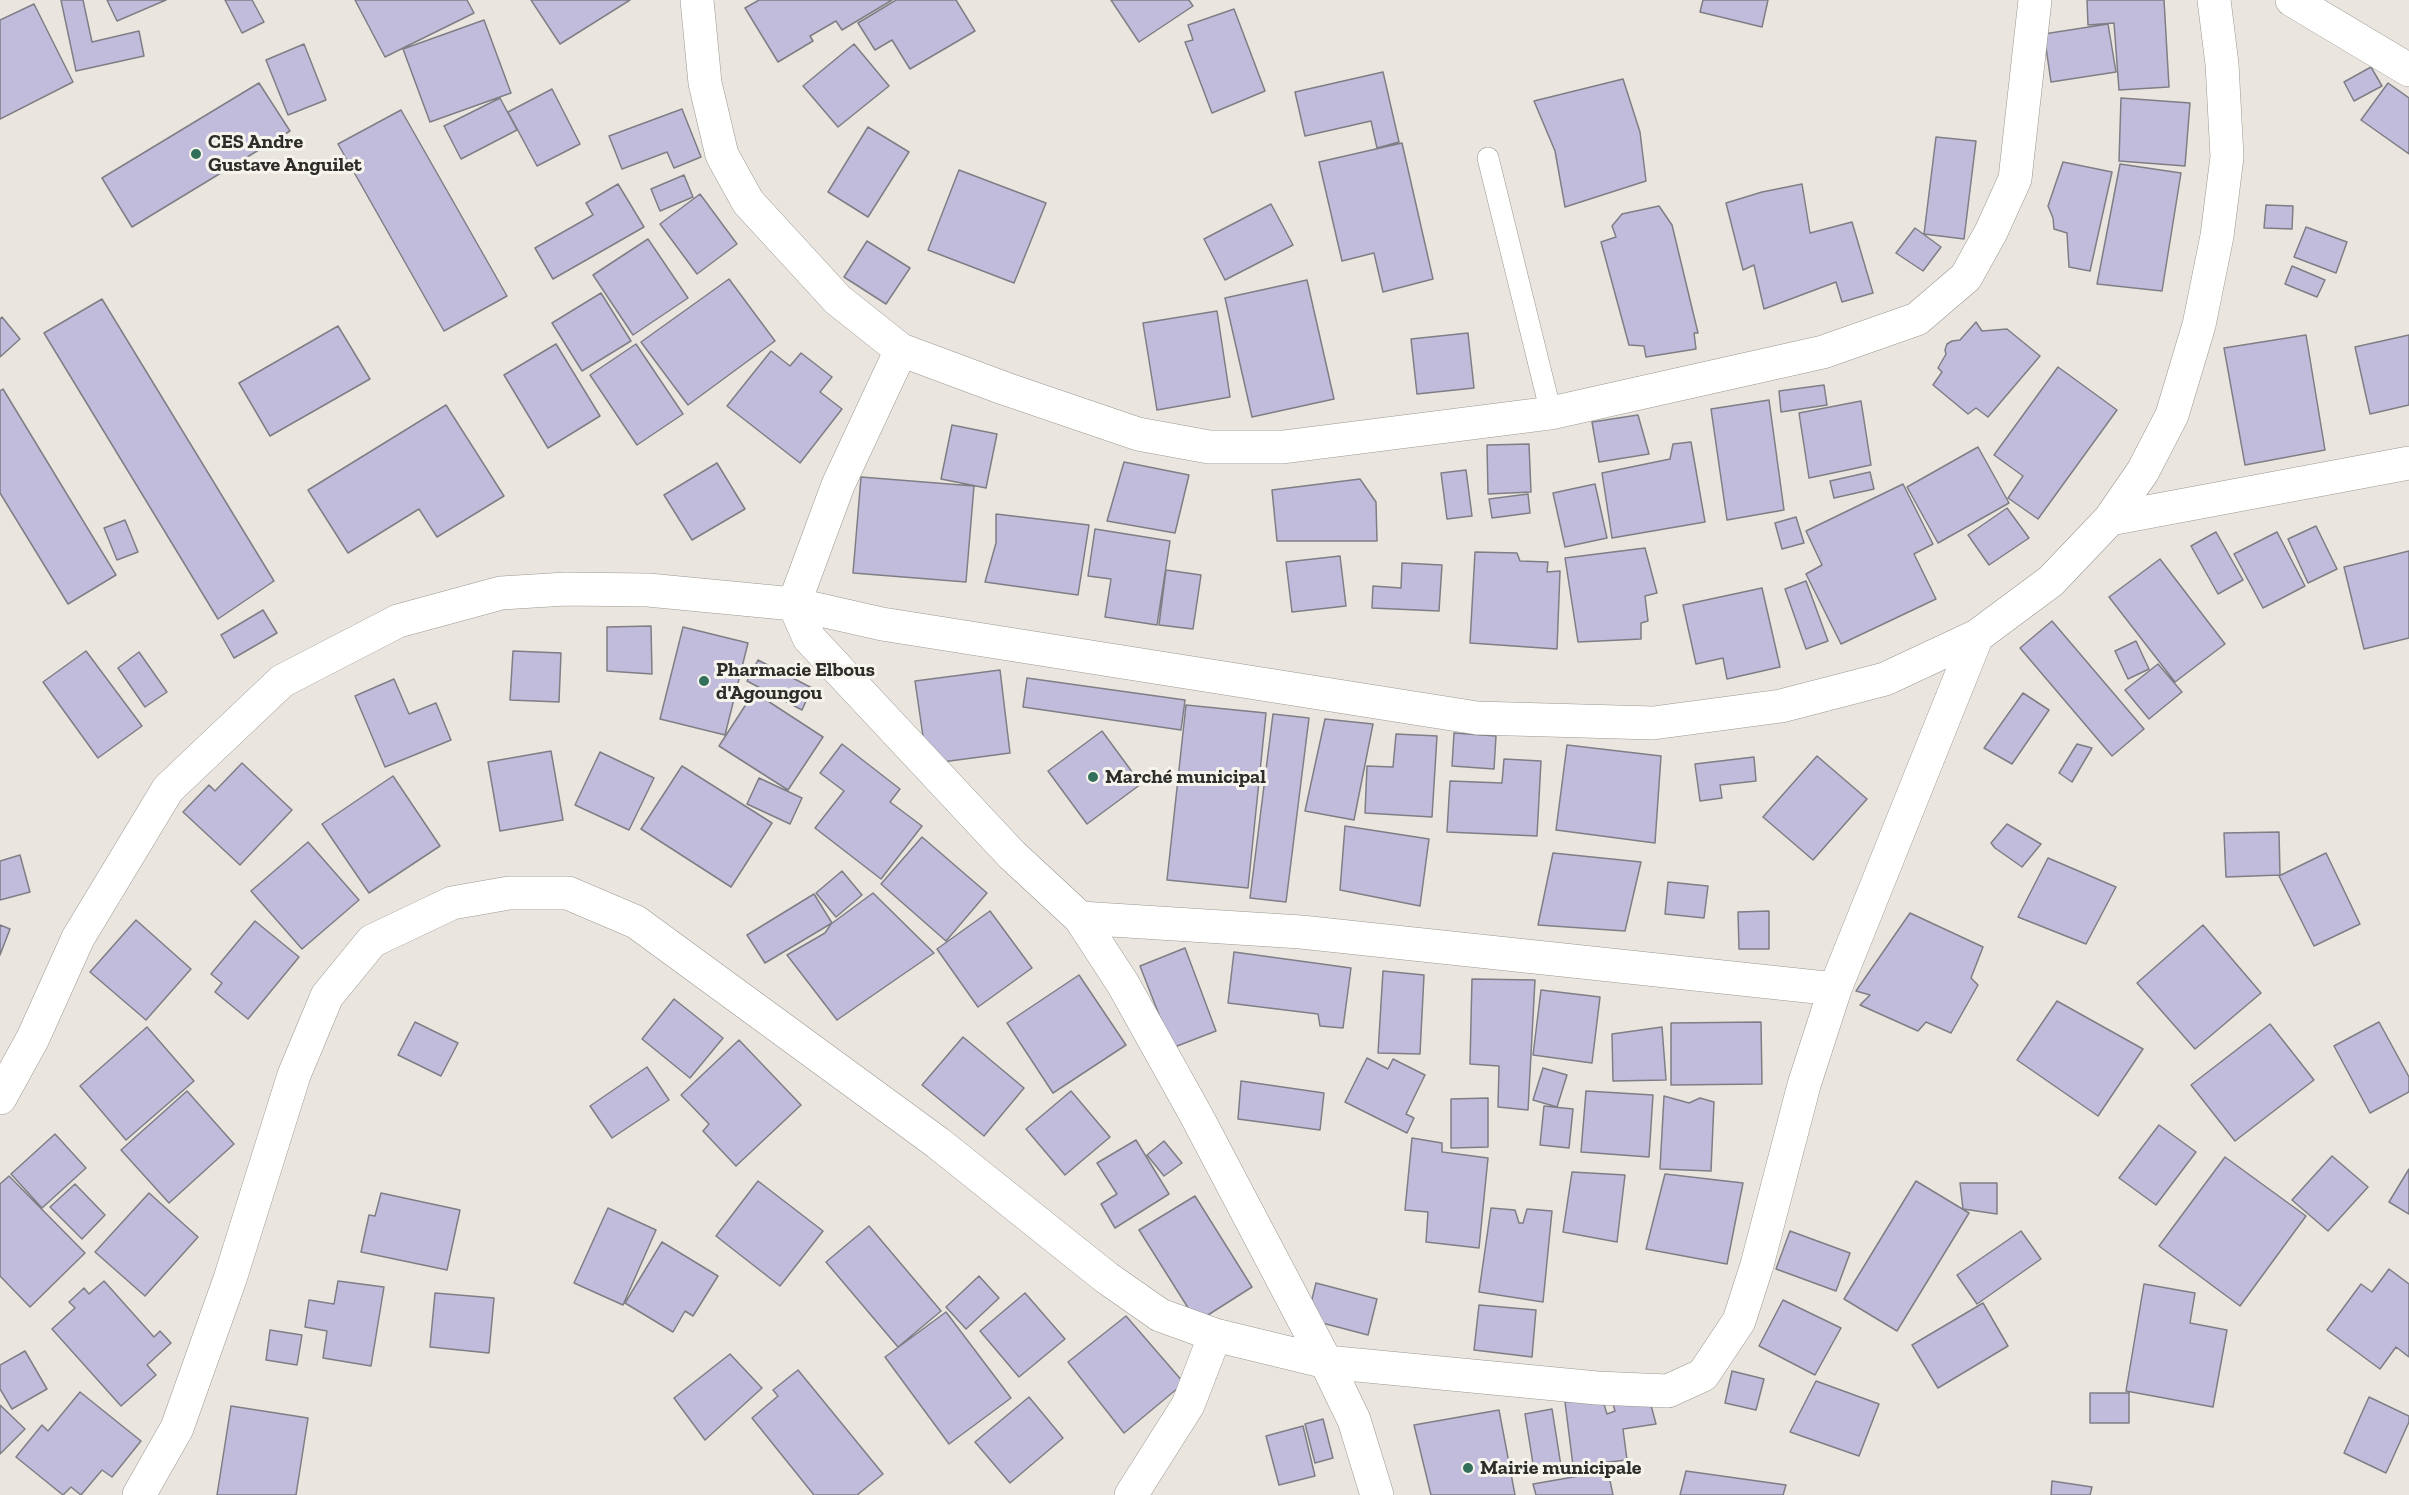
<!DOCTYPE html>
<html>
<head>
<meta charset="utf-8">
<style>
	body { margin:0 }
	canvas { display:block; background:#eae6df }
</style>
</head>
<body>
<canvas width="2409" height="1495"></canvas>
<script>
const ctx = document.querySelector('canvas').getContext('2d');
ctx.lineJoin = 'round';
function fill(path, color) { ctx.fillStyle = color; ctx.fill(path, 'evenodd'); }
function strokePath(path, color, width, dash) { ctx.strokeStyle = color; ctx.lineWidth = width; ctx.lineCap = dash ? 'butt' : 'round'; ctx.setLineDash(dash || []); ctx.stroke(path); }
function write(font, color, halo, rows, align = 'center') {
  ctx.font = font + ' "Zilla Slab",serif'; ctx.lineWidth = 6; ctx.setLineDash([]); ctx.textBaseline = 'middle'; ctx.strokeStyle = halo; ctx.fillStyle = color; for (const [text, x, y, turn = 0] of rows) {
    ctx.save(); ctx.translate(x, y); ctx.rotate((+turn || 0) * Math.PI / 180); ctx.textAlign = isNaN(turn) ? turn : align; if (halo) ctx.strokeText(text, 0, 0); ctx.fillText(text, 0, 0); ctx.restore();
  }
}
const building = new Path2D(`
	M61 0H83L92 42 139 31 144 56 76 71Z
	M107 0H166L117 21Z
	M225 0H252L264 22 242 33Z
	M355 0H467L474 13 385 57Z
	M531 0H630L560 44Z
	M759 0H892L842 30 836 21 810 36 813 41 778 62 745 8Z
	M896 0H956L975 31 910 69 892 40 875 50 858 23Z
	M1111 0H1189L1193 6 1139 42Z
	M1703 0H1768L1762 27 1700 12Z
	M2087 0H2164L2169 87 2119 90 2114 23 2088 25Z
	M34 4 73 82 0 119V20Z
	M1234 9 1265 91 1212 113 1185 42 1193 40 1188 25Z
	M484 20 511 93 430 122 403 49Z
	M2108 24 2116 72 2051 82 2044 34Z
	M304 44 326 100 288 115 266 60Z
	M854 44 889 86 838 127 803 86Z
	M2371 67 2382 86 2354 101 2344 82Z
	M1383 72 1399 142 1377 148 1371 121 1305 136 1295 92Z
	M1623 79 1640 132 1646 181 1565 207 1555 151 1534 101Z
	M259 83 290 131 132 227 102 178Z
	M2388 83 2409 98V154L2361 120Z
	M552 89 580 144 537 166 508 112Z
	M500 98 517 130 461 159 444 126Z
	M2121 98 2190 103 2185 166 2119 161Z
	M682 109 701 157 674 168 667 152 622 169 609 136Z
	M401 110 507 296 444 331 338 144Z
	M868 127 909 152 868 217 828 192Z
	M1936 137 1976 141 1964 239 1924 234Z
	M1402 143 1433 279 1383 292 1374 253 1342 261 1319 162Z
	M2063 162 2112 172 2090 271 2069 267 2067 233 2054 229 2053 218 2048 206Z
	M2120 164 2181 173 2162 291 2097 284Z
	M959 170 1046 203 1014 283 928 250Z
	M684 175 693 197 660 211 651 189Z
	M618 184 644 227 553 279 535 248 593 215 586 203Z
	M1802 184 1810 233 1852 222 1873 293 1842 302 1836 282 1764 309 1754 265 1743 270 1726 203 1762 192Z
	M700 194 737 244 697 274 660 224Z
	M1271 204 1293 245 1225 280 1204 239Z
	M2266 205 2293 206 2292 229 2264 228Z
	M1659 206 1672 225 1698 333H1694L1696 349 1646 357 1644 346 1629 345 1601 242 1616 237 1612 226 1622 214Z
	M2306 227 2347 242 2336 273 2294 257Z
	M1915 228 1941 247 1923 271 1896 253Z
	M648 239 688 298 633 335 593 275Z
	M867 241 910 268 886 304 844 277Z
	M2292 266 2325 280 2317 297 2285 284Z
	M729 279 775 341 688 405 641 342Z
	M1307 280 1334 399 1252 417 1225 298Z
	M601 293 631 341 582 371 552 323Z
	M102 299 274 581 218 619 44 333Z
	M1217 311 1230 397 1157 410 1143 323Z
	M2 317 20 339 0 357V319Z
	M1976 322 1982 331 2007 329 2040 356 1988 417 1976 408 1968 414 1933 385 1942 372 1938 368 1946 354 1945 350 1947 344 1952 341 1960 340Z
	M338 326 370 379 270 436 239 383Z
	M1468 333 1474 388 1417 394 1411 339Z
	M2306 335 2325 450 2245 465 2224 348Z
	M2409 335V405L2370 414 2355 347Z
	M556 344 600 416 548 448 504 375Z
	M636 344 683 414 637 445 590 375Z
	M771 351 790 366 801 353 832 377 820 392 842 409 800 463 727 406Z
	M2058 367 2117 410 2038 519 2008 498 2023 476 1994 455Z
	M1824 385 1827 405 1781 412 1779 391Z
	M3 389 116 575 68 604 0 493V391Z
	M1769 400 1784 510 1727 520 1711 409Z
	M1861 401 1871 465 1809 478 1799 413Z
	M446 405 504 496 437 537 419 509 348 553 308 490Z
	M1638 415 1649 454 1599 462 1592 422Z
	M952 425 997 434 986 488 941 479Z
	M1691 442 1705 522 1612 538 1602 473 1670 459 1673 444Z
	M1529 444 1531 492 1488 494 1487 445Z
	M1978 447 2009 503 1938 543 1907 487Z
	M1124 462 1189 475 1175 533 1107 521Z
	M717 463 745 509 692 540 664 495Z
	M1466 470 1472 516 1447 519 1441 473Z
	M1870 472 1874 489 1834 498 1830 481Z
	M861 477 974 486 966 582 853 573Z
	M1360 479 1376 502 1377 541H1277L1272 490Z
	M1595 484 1607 538 1565 547 1553 493Z
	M1903 484 1933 544 1914 554 1936 599 1841 644 1806 574 1822 565 1806 531Z
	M1528 494 1530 513 1492 518 1489 499Z
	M2007 508 2029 538 1989 565 1968 535Z
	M996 514 1089 525 1078 595 985 582 996 543Z
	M1796 517 1804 543 1782 549 1775 523Z
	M125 520 138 552 117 560 104 528Z
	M2316 526 2337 569 2308 583 2288 539Z
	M1095 529 1170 541 1157 625 1105 617 1111 579 1088 576Z
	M2216 532 2243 580 2218 594 2191 546Z
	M2277 532 2305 586 2263 608 2234 554Z
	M1645 548 1657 593 1645 596 1648 621 1641 623V639L1578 642 1565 558Z
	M2409 551V638L2364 649 2344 567Z
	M1475 552 1517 553 1520 561 1548 562 1547 572 1560 571 1557 649 1470 643Z
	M1340 556 1346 606 1292 612 1286 562Z
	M2160 559 2225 644 2175 682 2109 597Z
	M1402 563 1442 565 1439 611 1372 608 1373 586 1401 588Z
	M1166 570 1201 575 1193 629 1159 625Z
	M1806 581 1828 641 1806 649 1785 589Z
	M1762 588 1780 667 1727 679 1723 658 1696 664 1683 605Z
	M263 610 277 633 234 658 221 635Z
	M2052 621 2144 729 2112 756 2020 648Z
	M651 626 652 674 607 671V627Z
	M683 627 748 643 725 735 660 719Z
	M2136 641 2149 669 2128 679 2115 651Z
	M86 651 142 726 98 758 43 682Z
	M513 651 561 653 559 702 510 700Z
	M139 652 167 692 145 707 118 668Z
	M758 660 812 688 802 710 747 681Z
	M2158 664 2182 692 2149 719 2125 690Z
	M1000 670 1010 753 927 764 915 681Z
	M1027 678 1185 700 1181 730 1023 707Z
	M394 679 409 714 436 703 451 740 385 767 355 696Z
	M754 692 823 737 788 790 719 746Z
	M2023 693 2049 710 2012 764 1984 748Z
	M1186 705 1266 713 1248 888 1167 880Z
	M1273 714 1309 718 1286 902 1250 898Z
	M1325 719 1373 724 1354 820 1305 811Z
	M1102 731 1141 784 1087 824 1048 771Z
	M1454 733 1496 736 1494 769 1452 766Z
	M1396 734 1437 736 1432 817 1365 813 1367 766 1393 767Z
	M842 744 900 789 890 802 922 826 881 879 815 828 844 791 820 773Z
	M2077 744 2092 748 2072 782 2059 773Z
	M1567 745 1661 756 1655 843 1556 830Z
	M551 751 563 820 500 831 488 762Z
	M600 752 654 778 629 830 575 805Z
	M1817 756 1867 799 1813 860 1763 817Z
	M1754 757 1756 781 1720 785 1722 798 1700 801 1695 764Z
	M1504 759 1541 761 1537 836 1447 832 1450 781 1502 783Z
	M242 763 292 810 240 865 183 812 209 785 215 791Z
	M682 766 772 823 731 887 641 829Z
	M393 776 440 846 369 893 322 824Z
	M759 778 802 798 790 824 747 804Z
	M2007 824 2041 844 2022 867 1995 848 1991 843Z
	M1345 826 1429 839 1420 906 1340 890Z
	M2279 832 2280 875 2226 877 2224 833Z
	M922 837 987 893 946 941 881 884Z
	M308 842 359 900 302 949 251 891Z
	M1553 853 1641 862 1625 931 1538 925Z
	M2326 853 2360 924 2314 946 2279 876Z
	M20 855 30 892 0 900V861Z
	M2048 858 2116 887 2086 944 2018 917Z
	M842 871 862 895 836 917 816 893Z
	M1668 882 1708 886 1704 918 1665 914Z
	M873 893 934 953 837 1020 787 955 825 933 831 924Z
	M814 894 832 923 765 963 747 935Z
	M990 911 1032 968 978 1007 937 949Z
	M1769 911V949H1739L1738 912Z
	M1910 913 1983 947 1971 978 1978 985 1951 1033 1926 1022 1918 1031 1860 1005 1870 995 1856 991Z
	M136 920 191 969 146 1020 90 972Z
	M255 921 299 957 248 1019 215 992 222 983 211 974Z
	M0 925 10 929 0 955Z
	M2203 925 2261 993 2195 1049 2137 983Z
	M1185 948 1216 1031 1172 1048 1140 966Z
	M1234 952 1351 968 1343 1028 1320 1026 1318 1014 1228 1003Z
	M1383 971 1424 975 1420 1054 1378 1053Z
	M1079 975 1126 1045 1053 1093 1007 1023Z
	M1472 979 1535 980 1528 1110 1498 1107 1499 1066 1470 1064Z
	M1541 990 1600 997 1592 1063 1533 1055Z
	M674 999 723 1038 690 1078 642 1039Z
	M2057 1001 2143 1049 2098 1116 2017 1060Z
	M415 1022 458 1043 441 1076 398 1055Z
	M1761 1022 1762 1084 1671 1085V1023Z
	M2379 1022 2409 1077V1092L2370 1113 2334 1046Z
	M2270 1024 2314 1080 2235 1141 2191 1085Z
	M147 1027 194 1081 126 1140 80 1086Z
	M1662 1027 1666 1080 1613 1081 1612 1034Z
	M963 1037 1024 1088 984 1136 922 1085Z
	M739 1040 801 1105 736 1166 703 1131 709 1124 681 1095Z
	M1367 1058 1388 1069 1393 1059 1425 1075 1406 1114 1414 1118 1407 1133 1345 1102Z
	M647 1067 669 1100 612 1138 590 1106Z
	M1543 1068 1567 1075 1557 1107 1533 1100Z
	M1241 1081 1324 1093 1320 1130 1238 1119Z
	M187 1091 234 1144 169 1203 121 1150Z
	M1071 1091 1110 1137 1065 1175 1026 1129Z
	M1586 1091 1653 1095 1649 1157 1581 1152Z
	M1664 1096 1689 1103 1700 1098 1714 1102 1711 1171 1660 1169Z
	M1488 1098V1147L1451 1148V1099Z
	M1544 1106 1573 1109 1569 1148 1540 1145Z
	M2159 1125 2196 1152 2156 1205 2119 1178Z
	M55 1134 86 1168 42 1208 11 1174Z
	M1412 1138 1442 1143V1152L1488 1158 1479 1248 1426 1242 1428 1212 1405 1210Z
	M1136 1140 1169 1194 1115 1228 1101 1204 1117 1194 1097 1163Z
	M1164 1141 1182 1163 1164 1176 1147 1155Z
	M2332 1156 2368 1187 2328 1231 2292 1200Z
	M2225 1157 2306 1216 2240 1306 2159 1246Z
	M2409 1169V1214L2389 1202Z
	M1572 1172 1625 1175 1617 1242 1563 1232Z
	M1665 1174 1743 1183 1727 1264 1646 1249Z
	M9 1176 85 1253 30 1307 0 1276V1184Z
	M758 1181 823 1231 780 1286 716 1236Z
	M1916 1181 1969 1213 1897 1331 1844 1299Z
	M1960 1183H1997V1214L1963 1209Z
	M75 1184 105 1215 82 1239 50 1207Z
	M149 1193 198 1237 145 1296 95 1252Z
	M381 1193 460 1210 447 1270 361 1252 369 1215 375 1216Z
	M1195 1196 1252 1287 1197 1322 1139 1230Z
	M608 1208 656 1230 623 1305 574 1283Z
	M1491 1208 1515 1210 1519 1223H1523L1527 1209 1552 1211 1543 1302 1479 1292Z
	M869 1226 941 1311 898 1347 826 1262Z
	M1790 1231 1850 1253 1836 1291 1776 1269Z
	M2021 1231 2041 1259 1977 1304 1957 1275Z
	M662 1242 718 1276 693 1316 685 1311 673 1332 625 1303Z
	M2389 1269 2409 1284V1357L2396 1347 2380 1369 2327 1330 2361 1284 2372 1292Z
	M979 1276 999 1298 966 1329 946 1307Z
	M104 1281 154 1337 160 1331 171 1343 147 1365 156 1375 121 1406 52 1329 75 1308 69 1302 84 1288 89 1294Z
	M338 1281 384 1287 371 1366 323 1358 327 1331 305 1327 309 1300 334 1304Z
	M1316 1283 1377 1299 1368 1335 1307 1319Z
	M2144 1284 2195 1293 2190 1323 2227 1330 2213 1407 2126 1391Z
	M435 1293 494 1298 489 1353 430 1347Z
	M1025 1293 1065 1339 1019 1377 980 1331Z
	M1783 1300 1841 1328 1815 1375 1759 1346Z
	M1983 1303 2008 1346 1938 1388 1912 1345Z
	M1479 1305 1536 1310 1532 1357 1474 1350Z
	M946 1312 1011 1398 949 1444 885 1357Z
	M1126 1316 1184 1383 1124 1433 1068 1362Z
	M270 1330 302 1335 297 1365 266 1360Z
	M25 1351 47 1389 12 1409 0 1389V1365Z
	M730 1354 762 1388 705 1440 674 1398Z
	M798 1370 883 1474 857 1495H814L752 1418 778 1396 773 1390Z
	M1732 1371 1764 1379 1756 1410 1725 1403Z
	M1816 1381 1879 1404 1859 1456 1790 1432Z
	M80 1392 141 1441 112 1477 102 1470 81 1495 71 1487 63 1495 16 1457 42 1425 48 1431Z
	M2090 1393H2129V1423H2090Z
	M1648 1394 1656 1424 1623 1429 1627 1460 1573 1466 1565 1402 1602 1398 1607 1414 1615 1411 1611 1397Z
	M1029 1397 1063 1438 1010 1483 975 1442Z
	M2369 1397 2409 1416V1422L2386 1473 2344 1453Z
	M0 1405 25 1429 0 1454Z
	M231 1406 308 1418 296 1495H217Z
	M1552 1409 1561 1466 1534 1470 1525 1414Z
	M1499 1410 1515 1495H1431L1414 1425Z
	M1323 1419 1333 1458 1315 1463 1305 1424Z
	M1303 1426 1315 1476 1279 1485 1266 1436Z
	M1608 1471 1613 1495H1536L1533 1484Z
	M1686 1471 1786 1485 1783 1495H1680Z
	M2052 1481 2092 1487 2090 1495H2051Z`);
const lane = new Path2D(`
	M1488 158 1551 413`);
const street = new Path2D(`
	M697 0 705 83 722 155 748 202 838 300 901 350 838 485 794 604 809 638 1012 855 1080 918 1123 984 1196 1115 1326 1362 1354 1420 1377 1495
	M2292 0 2409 70
	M901 350 1006 389 1138 434 1209 447H1283L1551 413 1823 352 1917 319 1966 277 1991 232 2015 179 2035 0
	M2110 519 2409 463
	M1080 918 1301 932 1835 989
	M0 1098 33 1038 78 938 168 789 282 681 398 621 501 593 566 589 648 590 794 604 882 624 1477 718 1653 723 1781 706 1885 679 1977 636 2051 581 2110 519 2143 471 2172 415 2199 325 2217 236 2227 157 2222 64 2214 0
	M139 1495 177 1428 230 1279 294 1075 327 996 372 941 452 903 509 893H568L636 922 938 1143 1107 1278 1160 1315 1215 1335 1326 1362 1597 1388 1668 1391 1703 1375 1739 1321 1757 1265 1804 1085 1835 989 1977 636
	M1131 1495 1188 1405 1215 1335`);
const markers = [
	[196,154,6,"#32705b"],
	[704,681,6,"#32705b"],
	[1093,777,6,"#32705b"],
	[1468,1468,6,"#32705b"]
];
const poiNames = [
	["CES Andre",208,142],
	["Gustave Anguilet",208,165],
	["Pharmacie Elbous",716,670],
	["d'Agoungou",716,693],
	["Marché municipal",1105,777],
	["Mairie municipale",1480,1468]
];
fill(building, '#c1bcdc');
strokePath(building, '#7f7e85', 1.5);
strokePath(lane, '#9b9891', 22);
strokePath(street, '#9b9891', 34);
strokePath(lane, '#fff', 21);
strokePath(street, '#fff', 33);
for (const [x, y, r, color] of markers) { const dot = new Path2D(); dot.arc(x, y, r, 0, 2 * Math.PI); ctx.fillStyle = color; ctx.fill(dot); strokePath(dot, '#f7f4ed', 2); }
write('bold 20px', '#2e2d2a', '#f7f4ed', poiNames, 'left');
</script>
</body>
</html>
